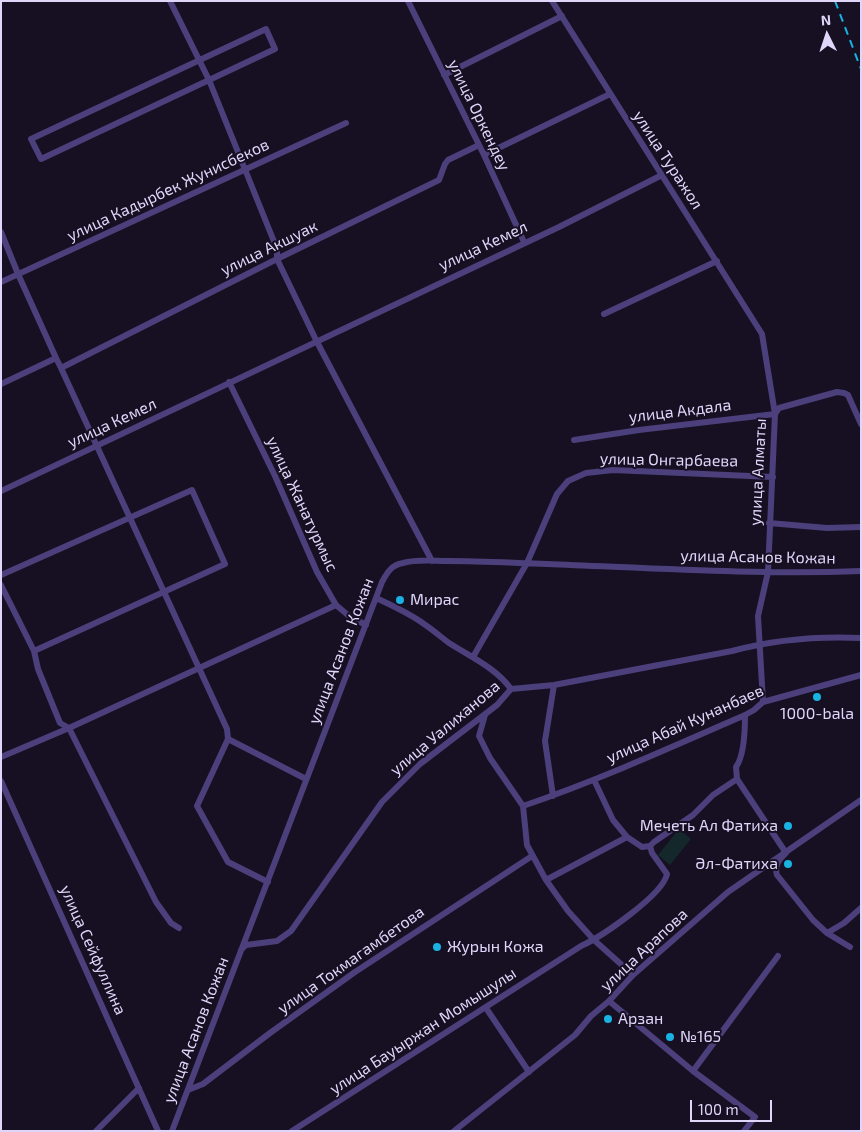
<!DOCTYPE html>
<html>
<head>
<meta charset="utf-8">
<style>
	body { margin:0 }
	#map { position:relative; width:862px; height:1132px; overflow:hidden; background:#161022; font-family:"Exo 2",sans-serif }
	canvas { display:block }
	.frame { position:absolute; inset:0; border:2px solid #dfd6fa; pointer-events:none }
	.north { position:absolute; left:802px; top:10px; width:50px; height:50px; -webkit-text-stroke:4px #161022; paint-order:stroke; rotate:356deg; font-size:14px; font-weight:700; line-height:20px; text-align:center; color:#dfd6fa }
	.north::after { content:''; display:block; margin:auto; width:18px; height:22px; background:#dfd6fa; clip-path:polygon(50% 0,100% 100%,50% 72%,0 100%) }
	.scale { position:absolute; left:690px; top:1100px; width:82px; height:22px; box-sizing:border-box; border:2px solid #dfd6fa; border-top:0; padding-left:6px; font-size:15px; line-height:18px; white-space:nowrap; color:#dfd6fa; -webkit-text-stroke:4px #161022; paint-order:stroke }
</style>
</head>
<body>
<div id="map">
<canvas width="862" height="1132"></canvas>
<div class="frame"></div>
<div class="north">N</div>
<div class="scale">100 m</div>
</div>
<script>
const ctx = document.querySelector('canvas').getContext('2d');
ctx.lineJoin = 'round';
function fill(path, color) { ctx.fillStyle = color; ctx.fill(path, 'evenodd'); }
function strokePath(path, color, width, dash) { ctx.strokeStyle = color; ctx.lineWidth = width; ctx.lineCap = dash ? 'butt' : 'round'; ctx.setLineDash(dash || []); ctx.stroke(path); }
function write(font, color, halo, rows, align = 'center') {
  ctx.font = font + ' "Exo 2",sans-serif'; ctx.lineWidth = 4; ctx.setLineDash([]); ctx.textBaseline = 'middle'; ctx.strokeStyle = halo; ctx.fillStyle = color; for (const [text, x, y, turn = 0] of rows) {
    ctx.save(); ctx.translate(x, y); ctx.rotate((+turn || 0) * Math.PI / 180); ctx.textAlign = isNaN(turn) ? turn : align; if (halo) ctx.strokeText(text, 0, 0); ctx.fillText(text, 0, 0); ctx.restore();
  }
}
const green = new Path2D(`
	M679 829 691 839 670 865 658 855Z`);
const minor = new Path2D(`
	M170 1 209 80 277 249V259L316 340 432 561
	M408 1 484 155 524 242
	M552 1 762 334 775 414 768 572 758 616 763 702
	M266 29 275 49 41 159 31 139Z
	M444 75 562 16
	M484 155 610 94
	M1 232 18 274 56 358 61 368 227 729 228 739 306 779
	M1 282 346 123
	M604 314 717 261
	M61 368 277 259 439 180 445 164 448 160 479 145
	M229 382 275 476 317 572 336 605 349 616 366 625
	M1 384 56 358
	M574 440 639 430 775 414 779 408 837 392 844 393 848 395 861 424
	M1 491 559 227 662 175
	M769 523 827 528 861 527
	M1 575 192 490 225 564 34 651
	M1 585 34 651 38 669 60 723 69 728 156 902 171 923 179 928
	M376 598C393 606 409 613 424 624 433 630 441 637 449 643 471 657 496 668 511 689
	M473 657 527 563 557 494 568 481 586 473 613 470 773 477
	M485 715 479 736 490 758 523 806 527 845 546 880 568 911 594 940 633 975
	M745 715C745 728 744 756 736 767L737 779 786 853C779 860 774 865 777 875L813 920 827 933 850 947
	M228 739 197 806 228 862 268 882
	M1 757 69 728 336 605
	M594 780 613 820 627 837 642 847 650 846
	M1 781 158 1131
	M553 796 545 741 554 685
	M523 806C599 780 672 747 745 715L754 710 763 702 861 675
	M546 880 627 837
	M827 933 844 923 861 908
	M241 950 246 945 277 941 291 931 382 802 420 764 497 705 511 689 554 685 732 651C773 640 818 636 861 638
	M609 1001 693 1071 755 1117 744 1131
	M486 1008 529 1072
	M693 1071 778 956
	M188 1090 203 1084 270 1033 355 972 532 856
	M96 1131 139 1088
	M172 1131 382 582C387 573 391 565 403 563 417 559 433 561 448 561 481 561 514 563 547 564 651 568 756 575 861 571
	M292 1131 581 946C601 937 663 895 667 874L652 853 650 846 654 842 693 815 713 795 737 779
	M454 1131 575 1035 591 1016 609 1001 633 975 728 892 861 800`);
const rail = new Path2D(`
	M835 1 861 69`);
const markers = [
	[400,600,5,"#19b2e3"],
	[817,697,5,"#19b2e3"],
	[788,826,5,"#19b2e3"],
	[788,864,5,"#19b2e3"],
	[437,947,5,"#19b2e3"],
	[608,1019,5,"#19b2e3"],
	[670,1037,5,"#19b2e3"]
];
const streetNames = [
	["улица Оркендеу",479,115,64],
	["улица Туражол",668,160,57],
	["улица Кадырбек Жунисбеков",168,190,-25],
	["улица Кемел",483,246,-25],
	["улица Акшуак",269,248,-26],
	["улица Акдала",680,411,-7],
	["улица Кемел",112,423,-25],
	["улица Онгарбаева",669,460,1],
	["улица Алматы",758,472,-87],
	["улица Жанатурмыс",302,504,65],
	["улица Асанов Кожан",758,557,1],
	["улица Асанов Кожан",341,651,-69],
	["улица Абай Кунанбаев",685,724,-24],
	["улица Уалиханова",445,728,-40],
	["улица Сейфуллина",93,950,66],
	["улица Арапова",644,950,-43],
	["улица Токмагамбетова",351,960,-35],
	["улица Асанов Кожан",196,1030,-69],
	["улица Бауыржан Момышулы",423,1031,-33]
];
const poiNames = [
	["Мирас",410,600],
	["1000-bala",817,714,"center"],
	["Мечеть Ал Фатиха",778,826,"right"],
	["Әл-Фатиха",778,864,"right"],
	["Журын Кожа",447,947],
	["Арзан",618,1019],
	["№165",680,1037]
];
fill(green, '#14282b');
strokePath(minor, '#4b407b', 6);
strokePath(rail, '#19b2e3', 2, [8, 6]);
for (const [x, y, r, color] of markers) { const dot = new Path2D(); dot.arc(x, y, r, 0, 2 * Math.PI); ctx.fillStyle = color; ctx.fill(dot); strokePath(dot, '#161022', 2); }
write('16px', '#dfd6fa', '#161022', streetNames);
write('16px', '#dfd6fa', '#161022', poiNames, 'left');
</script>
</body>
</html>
